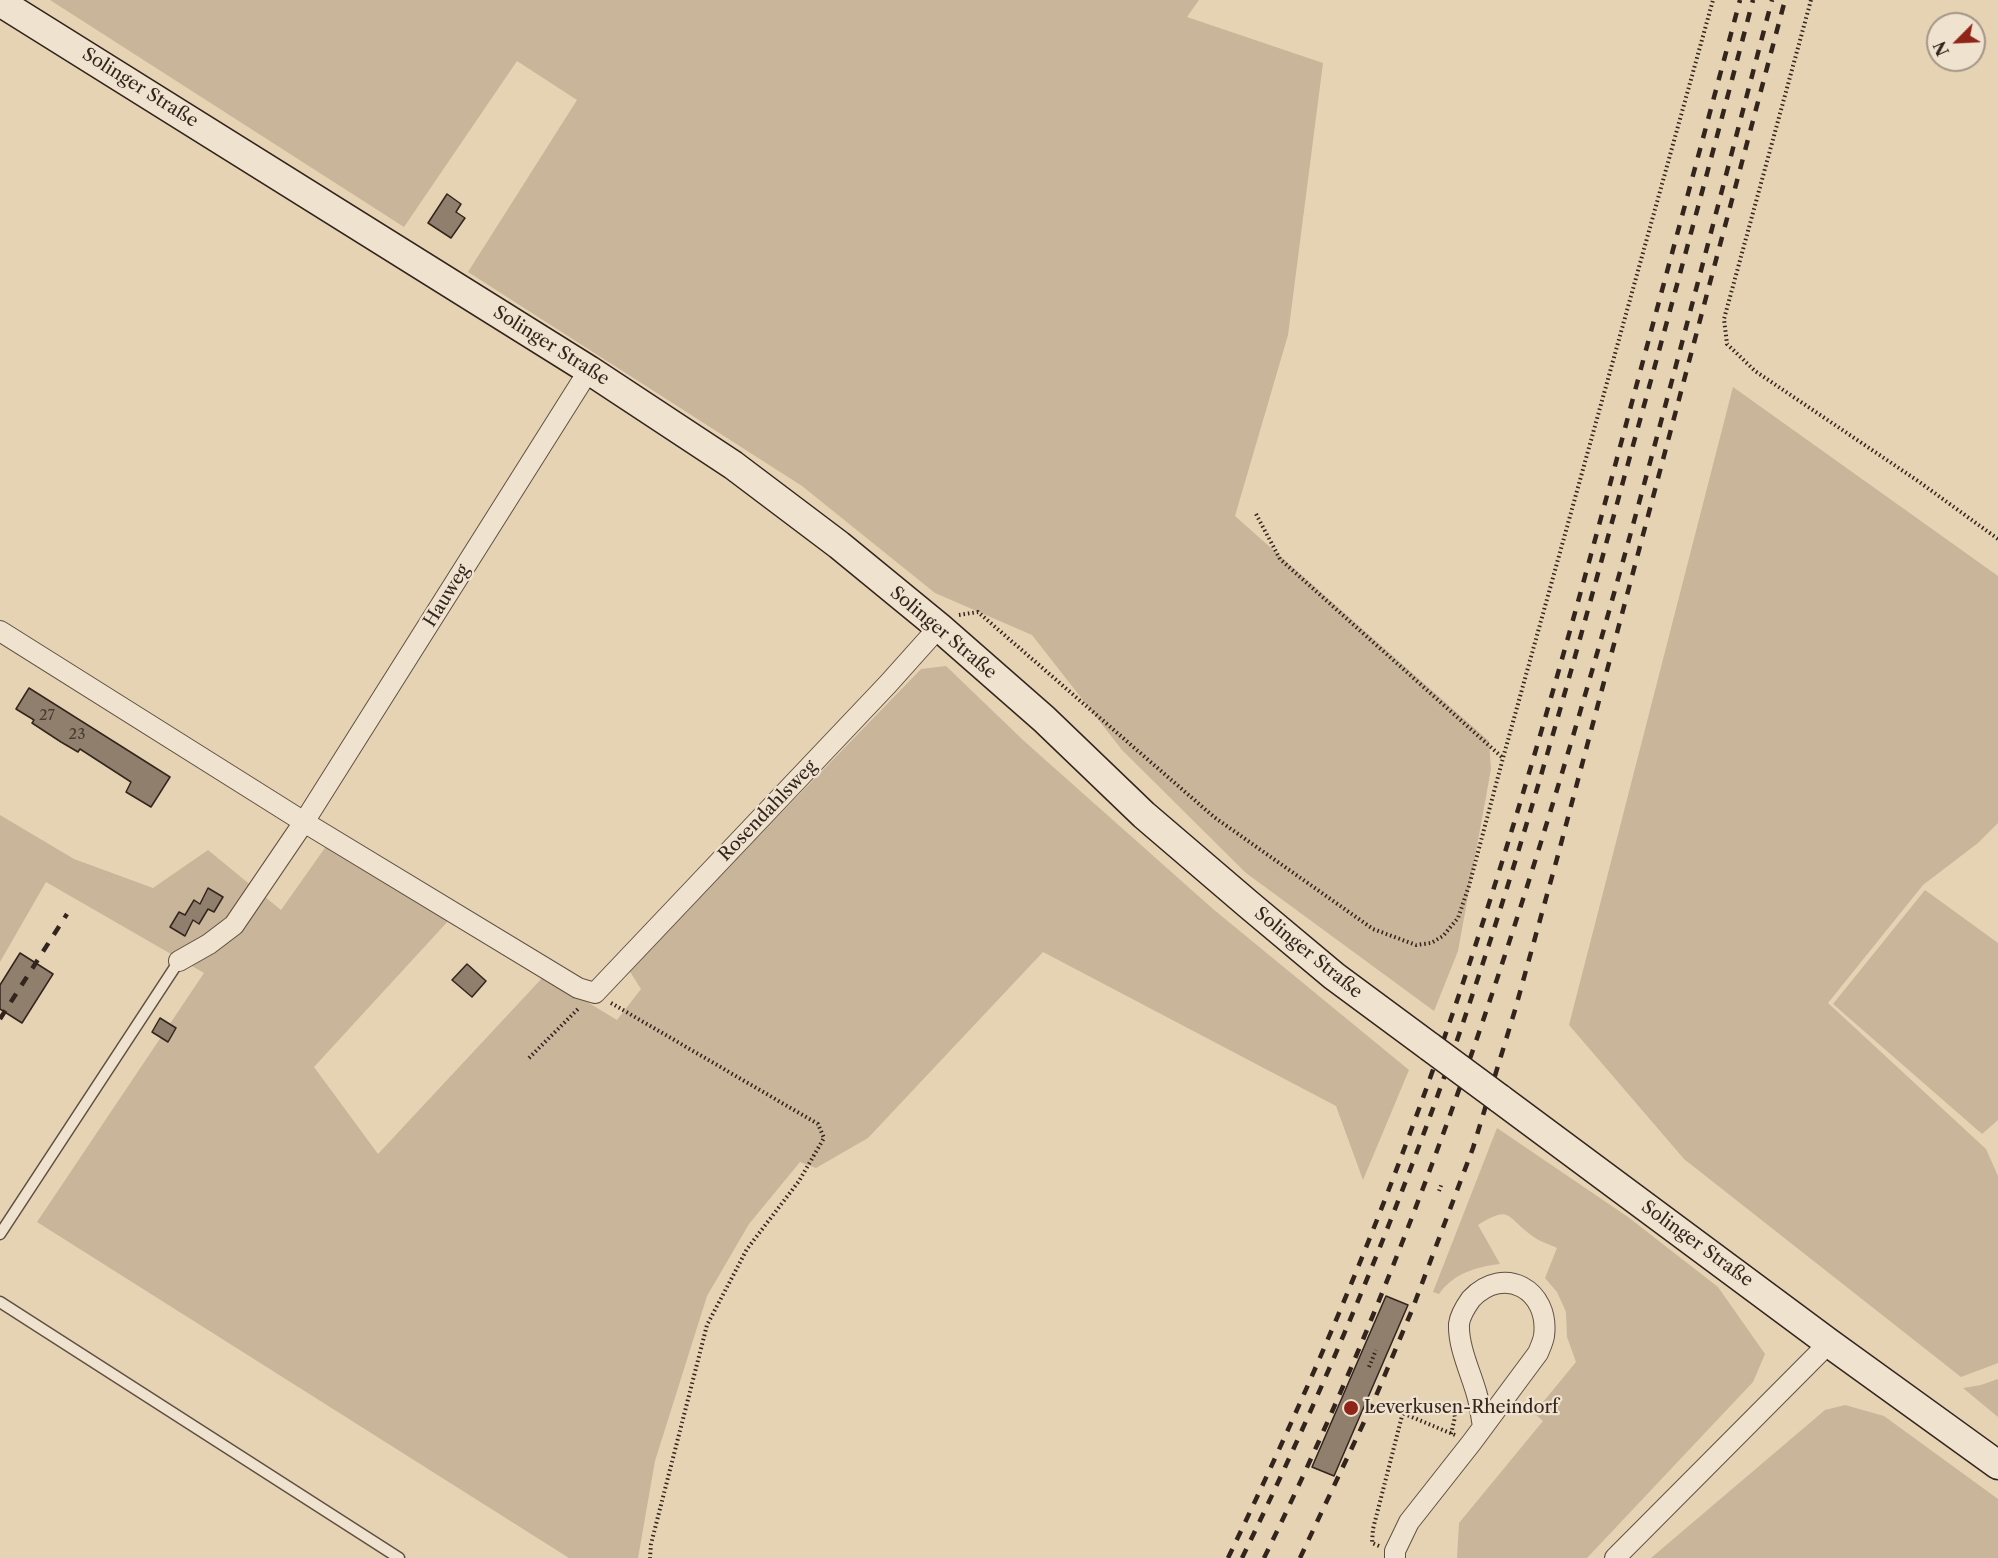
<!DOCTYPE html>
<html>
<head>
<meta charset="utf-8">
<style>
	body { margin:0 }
	#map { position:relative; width:1998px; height:1558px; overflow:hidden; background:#e6d3b4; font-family:"Libre Caslon Text",serif }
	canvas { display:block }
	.north { position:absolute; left:1926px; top:12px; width:60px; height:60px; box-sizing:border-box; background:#efe2ce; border:2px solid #a49687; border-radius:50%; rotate:246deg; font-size:16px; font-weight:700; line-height:24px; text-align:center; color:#33251d }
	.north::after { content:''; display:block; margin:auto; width:21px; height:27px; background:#8f2418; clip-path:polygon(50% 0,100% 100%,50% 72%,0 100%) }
</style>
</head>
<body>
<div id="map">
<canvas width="1998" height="1558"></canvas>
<div class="north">N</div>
</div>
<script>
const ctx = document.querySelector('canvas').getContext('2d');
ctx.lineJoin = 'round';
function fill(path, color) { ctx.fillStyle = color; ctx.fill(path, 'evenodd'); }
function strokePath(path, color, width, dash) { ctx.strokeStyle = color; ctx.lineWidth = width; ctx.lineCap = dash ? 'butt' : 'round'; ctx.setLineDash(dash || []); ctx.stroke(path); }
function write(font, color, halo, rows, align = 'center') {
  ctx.font = font + ' "Libre Caslon Text",serif'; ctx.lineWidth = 4.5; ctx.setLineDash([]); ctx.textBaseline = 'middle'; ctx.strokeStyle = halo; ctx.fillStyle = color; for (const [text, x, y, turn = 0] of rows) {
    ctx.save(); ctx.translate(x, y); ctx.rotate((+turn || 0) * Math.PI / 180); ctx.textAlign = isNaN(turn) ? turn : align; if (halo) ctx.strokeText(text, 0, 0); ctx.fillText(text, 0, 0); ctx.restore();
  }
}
const green = new Path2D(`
	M50 0H1199L1187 17 1323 63 1288 335 1235 516 1489 741 1491 769 1458 951 1434 1011 1246 873 1122 750 1032 635 935 593 802 486 468 272 577 100 517 61 404 227Z
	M1733 387 1998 576V823L1978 843 1923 885 1828 1003 1986 1149 1998 1176V1363L1961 1377 1684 1159 1569 1025Z
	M946 666 1024 741 1213 909 1409 1070 1363 1180 1336 1106 1043 952 868 1138 816 1168 800 1162 749 1224 707 1296 655 1461 638 1558H569L37 1222 204 973 46 882 0 962V815L74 859 153 888 208 850 281 910 327 845 450 919 314 1067 378 1154 544 976 617 1020 641 989 629 970 921 669Z
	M1925 890 1998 943V1120L1982 1134 1833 1004Z
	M1497 1128 1628 1217 1718 1287 1765 1354 1753 1382 1587 1558H1457L1459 1523 1543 1421 1534 1413 1576 1362 1567 1337 1566 1312 1557 1292 1545 1278 1557 1248C1549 1244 1538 1241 1531 1235 1505 1216 1511 1205 1478 1225L1500 1264C1476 1267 1454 1273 1439 1294L1433 1292Z
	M1998 1379V1417L1963 1388 1981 1385Z
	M1845 1405 1884 1416 1998 1499V1558H1651L1825 1410Z`);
const building = new Path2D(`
	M447 194 461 204 456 212 465 218 451 238 428 223Z
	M29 688 170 777 151 807 126 792 131 782 80 749 78 752 61 742 32 723 34 720 16 709Z
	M208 888 223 897 214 912 208 909 199 924 193 920 185 936 170 927 179 912 185 915 194 900 200 904Z
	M20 953 53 974 22 1023 0 1009V985Z
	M467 964 486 981 472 997 452 980Z
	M160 1018 176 1028 168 1042 152 1032Z
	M1386 1296 1408 1305 1334 1476 1312 1467Z`);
const path = new Path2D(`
	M1811 0 1724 319 1727 344 1755 371 1918 481 1998 539
	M1256 514 1280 559 1503 758
	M959 615 978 612 1214 817 1373 929 1416 945 1431 943 1443 936 1458 918 1469 886 1503 758 1713 0
	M611 1003 818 1124 824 1138 799 1181 747 1249 707 1325 651 1544 650 1558
	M529 1058 579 1008
	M1439 1191 1442 1183
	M1369 1367 1376 1350
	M1383 1405 1455 1435
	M1451 1434 1455 1417 1452 1404
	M1379 1546 1372 1543 1373 1529 1403 1412`);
const service = new Path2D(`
	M0 1234 179 961
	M0 1302 399 1558`);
const minor = new Path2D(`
	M0 631 304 822 578 988 595 993 888 684 939 627
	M179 961 209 944 234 925 304 822 589 370
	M1395 1558V1551L1409 1522 1472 1442 1538 1353C1540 1348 1543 1342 1544 1336 1550 1290 1504 1264 1471 1299 1466 1306 1460 1315 1459 1324 1458 1347 1471 1373 1477 1395 1480 1405 1481 1416 1483 1426
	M1615 1558 1829 1343`);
const secondary = new Path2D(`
	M0 2 589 370 733 465 839 545 939 627 1044 719 1144 815 1248 904 1334 976 1430 1047
	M1499 1098 1829 1343 1998 1465`);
const rail = new Path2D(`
	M0 1019 67 914
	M1228 1558C1296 1417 1359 1273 1413 1125 1493 909 1556 686 1616 462 1657 308 1699 154 1740 0
	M1242 1558C1331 1375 1409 1186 1473 993 1530 823 1577 651 1624 478 1668 319 1711 160 1753 0
	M1264 1558C1506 1065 1632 528 1772 0
	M1300 1558 1373 1403 1412 1310 1473 1148 1515 1010 1558 855 1785 0`);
const secondaryBridge = new Path2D(`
	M1430 1047 1499 1098`);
const markers = [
	[1351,1408,8,"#8f2418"]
];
const numberNames = [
	["27",47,716],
	["23",77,735]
];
const streetNames = [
	["Solinger Straße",140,88,32],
	["Solinger Straße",551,346,32],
	["Hauweg",447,596,-58],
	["Solinger Straße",943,633,40],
	["Rosendahlsweg",768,811,-46],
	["Solinger Straße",1308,953,39],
	["Solinger Straße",1697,1244,36]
];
const poiNames = [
	["Leverkusen-Rheindorf",1364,1408]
];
fill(green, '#c8b59a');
fill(building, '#907f6c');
strokePath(building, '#33251d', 1.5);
strokePath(service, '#605043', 13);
strokePath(minor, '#605043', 22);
strokePath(secondary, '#33251d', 31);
strokePath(path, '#33251d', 4, [1.5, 3]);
strokePath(service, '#efe2ce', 10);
strokePath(minor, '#efe2ce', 20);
strokePath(secondary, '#efe2ce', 28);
strokePath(rail, '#33251d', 4.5, [10, 10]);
strokePath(secondaryBridge, '#33251d', 31, []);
strokePath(secondaryBridge, '#efe2ce', 28);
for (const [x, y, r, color] of markers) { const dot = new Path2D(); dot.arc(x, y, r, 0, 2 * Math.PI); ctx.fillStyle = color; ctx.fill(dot); strokePath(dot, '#efe2ce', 2); }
write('15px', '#4a3c31', null, numberNames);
write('18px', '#33251d', '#efe2ce', streetNames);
write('18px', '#33251d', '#efe2ce', poiNames, 'left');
</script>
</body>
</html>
